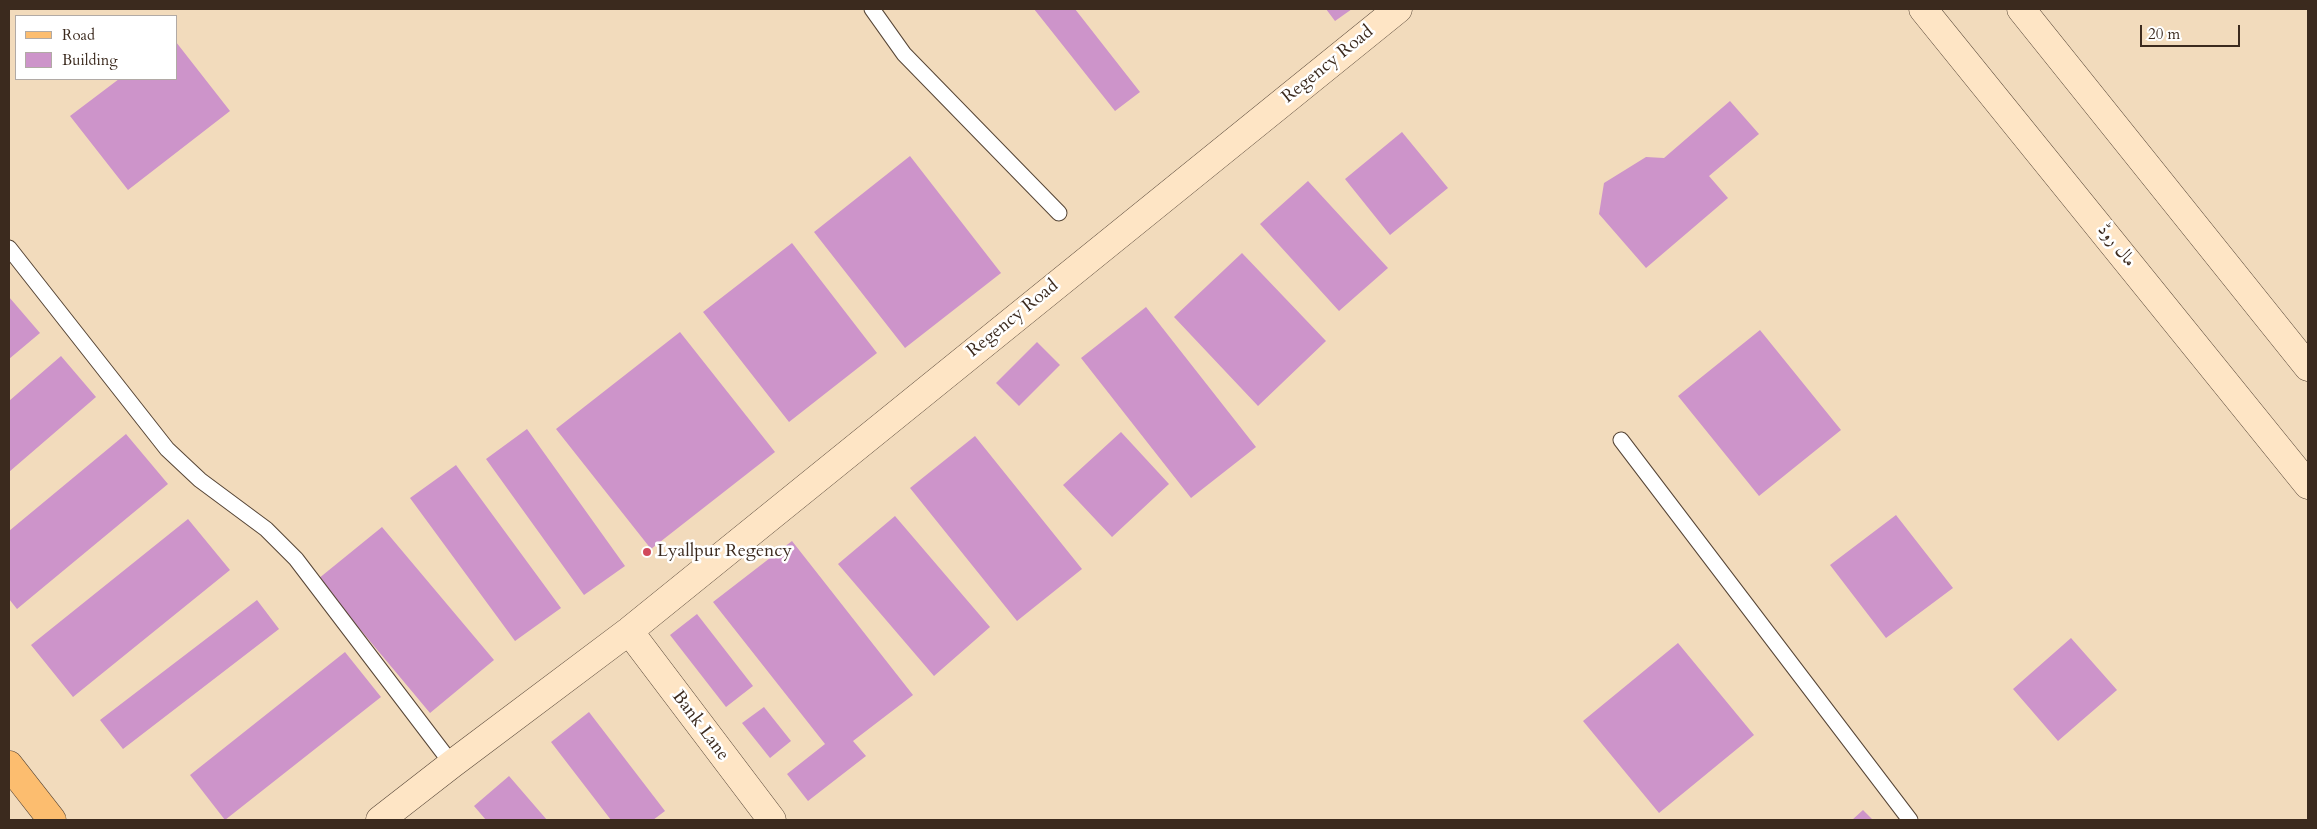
<!DOCTYPE html>
<html>
<head>
<meta charset="utf-8">
<style>
	body { margin:0 }
	#map { position:relative; width:2317px; height:829px; overflow:hidden; background:#f2dbbc; font-family:Cardo,serif }
	canvas { display:block }
	.frame { position:absolute; inset:0; border:10px solid #3b2a1e; pointer-events:none }
	.legend { position:absolute; left:15px; top:15px; width:162px; height:65px; box-sizing:border-box; background:#fff; border:1px solid #b1aaa5; margin:0; padding:6px 9px; list-style:none; font-size:15px; color:#3b2a1e }
	.legend li { display:flex; align-items:center; gap:10px; height:25px }
	.legend b { width:25px; border:1px solid #b1aaa5 }
	.scale { position:absolute; left:2140px; top:25px; width:100px; height:22px; box-sizing:border-box; border:2px solid #3b2a1e; border-top:0; padding-left:6px; font-size:15px; line-height:18px; white-space:nowrap; color:#3b2a1e; -webkit-text-stroke:4px #fff; paint-order:stroke }
</style>
</head>
<body>
<div id="map">
<canvas width="2317" height="829"></canvas>
<div class="frame"></div>
<ul class="legend">
<li><b style="height:6px;background:#fcbd6f"></b>Road</li>
<li><b style="height:14px;background:#cd94ca"></b>Building</li>
</ul>
<div class="scale">20 m</div>
</div>
<script>
const ctx = document.querySelector('canvas').getContext('2d');
ctx.lineJoin = 'round';
function fill(path, color) { ctx.fillStyle = color; ctx.fill(path, 'evenodd'); }
function strokePath(path, color, width, dash) { ctx.strokeStyle = color; ctx.lineWidth = width; ctx.lineCap = dash ? 'butt' : 'round'; ctx.setLineDash(dash || []); ctx.stroke(path); }
function write(font, color, halo, rows, align = 'center') {
  ctx.font = font + ' Cardo,Amiri,serif'; ctx.lineWidth = 5; ctx.setLineDash([]); ctx.textBaseline = 'middle'; ctx.strokeStyle = halo; ctx.fillStyle = color; for (const [text, x, y, turn = 0] of rows) {
    ctx.save(); ctx.translate(x, y); ctx.rotate((+turn || 0) * Math.PI / 180); ctx.textAlign = isNaN(turn) ? turn : align; if (halo) ctx.strokeText(text, 0, 0); ctx.fillText(text, 0, 0); ctx.restore();
  }
}
const building = new Path2D(`
	M1034 9H1075L1140 92 1115 111Z
	M1326 9H1352L1335 21Z
	M176 42 230 111 128 190 70 116 119 79H176Z
	M1730 101 1759 134 1709 176 1728 198 1646 268 1599 214 1604 183 1646 157 1664 158Z
	M1402 132 1448 188 1390 235 1345 179Z
	M910 156 1001 273 905 348 814 232Z
	M1308 181 1388 268 1339 311 1260 224Z
	M792 243 877 353 789 422 703 312Z
	M1242 253 1326 341 1258 406 1174 317Z
	M9 297 40 333 9 359Z
	M1146 307 1256 447 1191 498 1081 358Z
	M1760 330 1841 430 1759 496 1678 396Z
	M680 332 775 452 651 549 556 429Z
	M1037 342 1060 365 1019 406 996 383Z
	M61 356 96 397 9 472V401Z
	M527 429 625 566 584 595 486 459Z
	M1121 432 1169 484 1112 537 1063 485Z
	M126 434 168 484 17 609 9 599V531Z
	M975 436 1082 569 1017 621 910 488Z
	M456 465 561 608 515 641 410 498Z
	M1896 515 1953 588 1886 638 1830 565Z
	M895 516 990 627 934 676 838 564Z
	M188 519 230 570 73 697 31 645Z
	M382 527 494 660 430 713 318 579Z
	M792 541 913 695 853 741 866 756 808 801 787 774 825 744 713 602Z
	M257 600 279 629 123 749 100 720Z
	M697 614 753 686 726 707 670 635Z
	M2071 638 2117 690 2058 741 2013 689Z
	M1678 643 1754 735 1659 813 1583 721Z
	M345 652 381 697 225 820 190 775Z
	M764 707 791 741 770 758 742 723Z
	M589 712 665 811 653 820H611L551 742Z
	M509 776 547 820H486L474 806Z
	M1863 810 1873 820H1852Z`);
const lane = new Path2D(`
	M872 9 904 54 1059 213
	M9 248 167 449 200 480 266 529 296 559 452 764
	M1621 440 1910 820`);
const secondary = new Path2D(`
	M1923 9 2308 485
	M2021 9 2308 367
	M629 631 772 820
	M380 820 452 764 629 631 1398 9`);
const primary = new Path2D(`
	M9 765 52 820`);
const markers = [
	[647,552,5,"#d1495b"]
];
const streetNames = [
	["Regency Road",1328,65,-39],
	["مال روڈ",2116,246,51],
	["Regency Road",1013,319,-39],
	["Bank Lane",700,726,53]
];
const poiNames = [
	["Lyallpur Regency",657,552]
];
fill(building, '#cd94ca');
strokePath(lane, '#564536', 17);
strokePath(secondary, '#564536', 29);
strokePath(primary, '#564536', 29);
strokePath(lane, '#fff', 15);
strokePath(secondary, '#fee5c5', 28);
strokePath(primary, '#fcbd6f', 28);
for (const [x, y, r, color] of markers) { const dot = new Path2D(); dot.arc(x, y, r, 0, 2 * Math.PI); ctx.fillStyle = color; ctx.fill(dot); strokePath(dot, '#fff', 2); }
write('18px', '#3b2a1e', '#fff', streetNames);
write('18px', '#3b2a1e', '#fff', poiNames, 'left');
</script>
</body>
</html>
